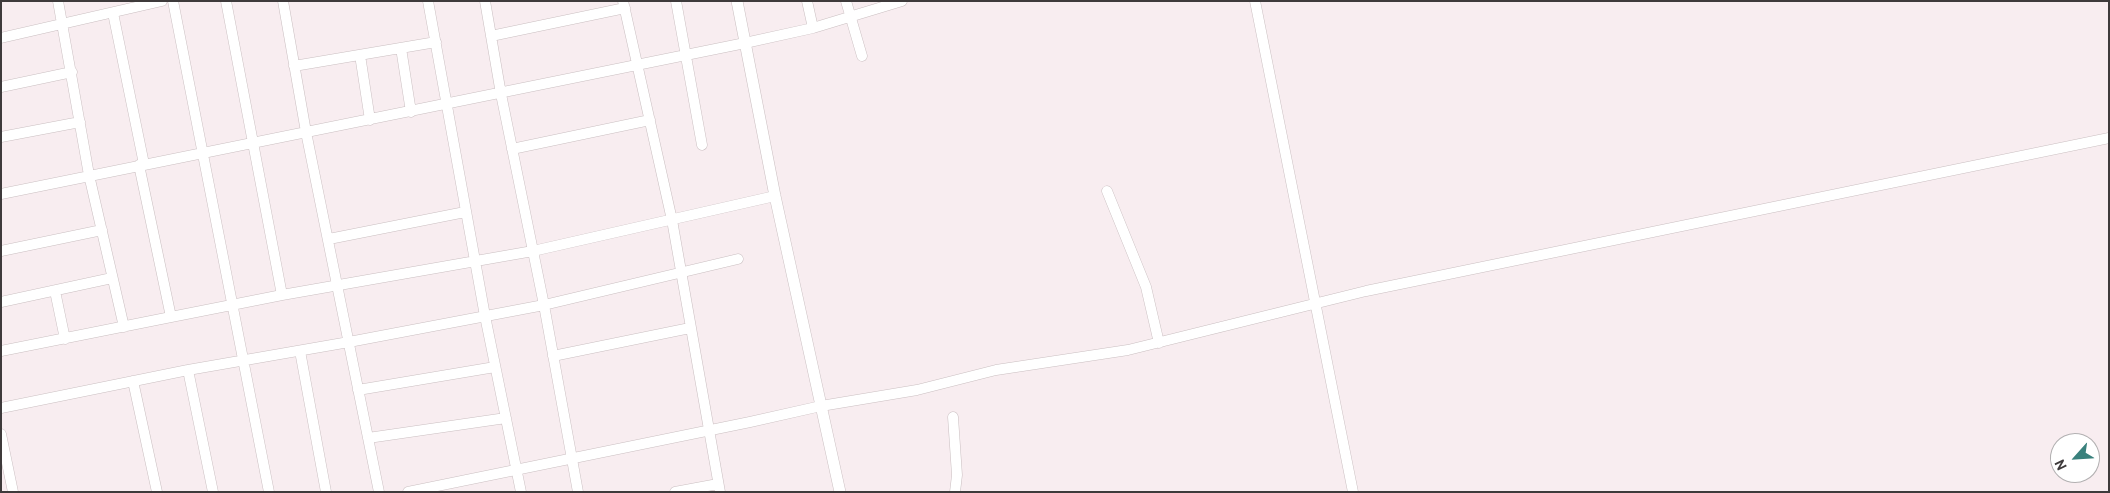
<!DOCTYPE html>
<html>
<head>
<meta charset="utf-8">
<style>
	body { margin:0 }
	#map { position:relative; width:2110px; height:493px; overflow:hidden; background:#f8edf0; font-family:Overpass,sans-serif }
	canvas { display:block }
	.frame { position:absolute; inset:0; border:2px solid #3e3a3b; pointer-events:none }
	.north { position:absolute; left:2050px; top:433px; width:50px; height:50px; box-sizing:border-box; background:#fff; border:1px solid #b2b0b1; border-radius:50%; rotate:244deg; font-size:14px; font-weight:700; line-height:20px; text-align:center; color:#3e3a3b }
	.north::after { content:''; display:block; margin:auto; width:18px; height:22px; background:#3a817d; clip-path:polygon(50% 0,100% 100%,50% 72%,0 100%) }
</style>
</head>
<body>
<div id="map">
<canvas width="2110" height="493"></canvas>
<div class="frame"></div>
<div class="north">N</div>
</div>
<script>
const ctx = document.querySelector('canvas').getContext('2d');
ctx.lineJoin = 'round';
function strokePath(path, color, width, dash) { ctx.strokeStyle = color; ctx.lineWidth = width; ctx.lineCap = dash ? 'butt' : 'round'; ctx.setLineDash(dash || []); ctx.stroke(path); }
const minor = new Path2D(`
	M58 1 89 175 124 327
	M173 1 269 492
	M226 1 282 295
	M283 1 306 132 379 492
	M428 1 485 316 521 492
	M485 1 501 94 544 305 578 492
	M623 1 672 220 720 492
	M676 1 702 145
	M807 1 813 28
	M846 1 862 56
	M1255 1 1353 492
	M113 13 144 164
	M491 36 625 8
	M1 38 162 1
	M401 48 411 112
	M360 55 370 120
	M294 66 436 42
	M1 87 72 72
	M1 137 80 122
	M512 149 650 120
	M1107 191 1146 287 1159 343
	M1 194 745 43 813 28 902 1
	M329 239 465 212
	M1 251 102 230
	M55 291 65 339
	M1 302 112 278
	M171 317 282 295 533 251 775 196
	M1 351 171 317 139 165
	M300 351 326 492
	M553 356 690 328
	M188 370 213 492
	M133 381 157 492
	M358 390 495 367
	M1 408 188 370 349 342 544 305 738 259
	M953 417 957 475 955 492
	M1 434 13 492
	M368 438 506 418
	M408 492 750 422 821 406 917 390 996 370 1128 350 1366 291 2109 138
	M675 492 718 484`);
const tertiary = new Path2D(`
	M737 1 775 196 840 492`);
strokePath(minor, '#cabfc1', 11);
strokePath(tertiary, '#cabfc1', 12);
strokePath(minor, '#fff', 10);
strokePath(tertiary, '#fff', 11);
</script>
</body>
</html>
